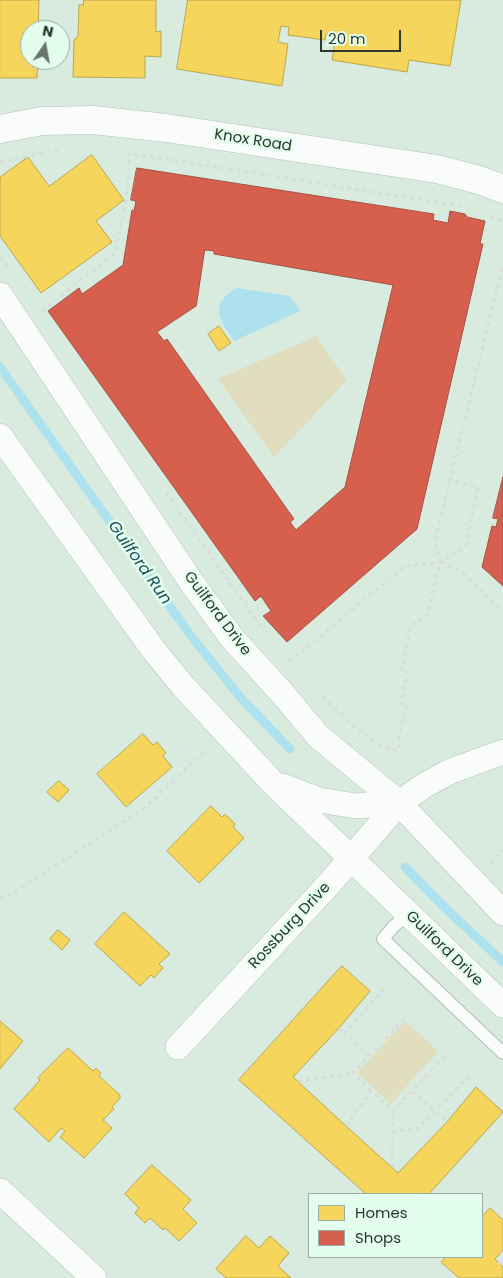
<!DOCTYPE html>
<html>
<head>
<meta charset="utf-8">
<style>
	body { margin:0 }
	#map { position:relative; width:503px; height:1278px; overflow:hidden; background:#d9ebdf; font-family:Poppins,sans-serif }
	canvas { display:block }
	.legend { position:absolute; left:308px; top:1193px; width:175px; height:65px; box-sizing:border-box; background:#e3feec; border:1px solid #99afa1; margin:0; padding:6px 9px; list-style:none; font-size:15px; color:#2b3830 }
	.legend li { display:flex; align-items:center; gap:10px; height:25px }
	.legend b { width:25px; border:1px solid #99afa1 }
	.north { position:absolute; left:20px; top:20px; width:50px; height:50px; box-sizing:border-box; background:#e3feec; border:1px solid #99afa1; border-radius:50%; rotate:12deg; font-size:14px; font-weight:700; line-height:20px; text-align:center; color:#2b3830 }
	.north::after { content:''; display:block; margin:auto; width:18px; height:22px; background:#68776d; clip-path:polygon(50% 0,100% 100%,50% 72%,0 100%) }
	.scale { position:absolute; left:320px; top:30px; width:81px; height:22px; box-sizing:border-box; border:2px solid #2b3830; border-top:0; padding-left:6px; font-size:15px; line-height:18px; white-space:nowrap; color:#2b3830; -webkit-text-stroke:4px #e3feec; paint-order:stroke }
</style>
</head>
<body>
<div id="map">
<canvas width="503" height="1278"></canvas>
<ul class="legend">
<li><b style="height:14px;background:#f6d55c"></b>Homes</li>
<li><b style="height:14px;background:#d6604d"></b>Shops</li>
</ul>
<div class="north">N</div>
<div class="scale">20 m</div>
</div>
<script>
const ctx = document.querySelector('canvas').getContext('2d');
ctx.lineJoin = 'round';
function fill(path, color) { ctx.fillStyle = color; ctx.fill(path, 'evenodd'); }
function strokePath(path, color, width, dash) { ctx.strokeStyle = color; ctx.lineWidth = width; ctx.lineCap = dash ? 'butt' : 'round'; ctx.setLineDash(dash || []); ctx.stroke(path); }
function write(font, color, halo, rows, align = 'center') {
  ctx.font = font + ' Poppins,sans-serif'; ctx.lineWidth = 5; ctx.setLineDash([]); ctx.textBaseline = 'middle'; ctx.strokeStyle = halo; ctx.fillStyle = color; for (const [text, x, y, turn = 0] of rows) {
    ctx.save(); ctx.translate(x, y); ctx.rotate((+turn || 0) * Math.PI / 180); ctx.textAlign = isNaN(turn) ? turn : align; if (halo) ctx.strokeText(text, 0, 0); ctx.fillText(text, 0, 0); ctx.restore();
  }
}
const green = new Path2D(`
	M316 336 347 380 274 457 218 379Z
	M405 1021 438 1051 391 1104 357 1073Z`);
const water = new Path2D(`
	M237 288 290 296 300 311 234 341C219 320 208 304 237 288Z`);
const homes = new Path2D(`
	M0 0H39L38 30H30V60H38L37 78H0Z
	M84 0H156V32L161 31V57L145 56V78L73 77 74 40 78 36 79 5H83Z
	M188 0H461L450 66 409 60 407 72 332 60 336 35 326 34 325 40 288 35 289 27 281 26 278 42 288 44 282 86 177 69Z
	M92 155 124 200 96 221 112 242 41 293 0 236V177L28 157 49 186Z
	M219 326 231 343 219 351 208 334Z
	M143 734 153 745 157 742 166 753 163 756 172 767 126 807 97 774Z
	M59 781 69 790 58 802 47 792Z
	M211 806 222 817 225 814 235 824 233 827 244 838 199 883 167 851Z
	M124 912 170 954 159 964 163 968 154 978 151 975 140 986 95 944Z
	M58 930 70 940 62 950 50 939Z
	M342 966 370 991 339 1028 293 1077 346 1126 398 1173 447 1122 476 1087 503 1112 429 1194H366L239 1080Z
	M0 1021 23 1041 0 1069Z
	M68 1048 93 1071 96 1068 101 1073 99 1076 120 1095V1098L112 1107 114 1109 103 1120 112 1128 84 1158 60 1137 65 1131 61 1128 49 1142 14 1109 40 1080 38 1078Z
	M152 1165 191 1200 183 1209 197 1223 179 1241 165 1228 163 1230 150 1218 145 1223 135 1213 139 1208 125 1194Z
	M490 1208 503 1220V1250L495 1259 503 1267V1278H459L441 1262 446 1257H482V1217Z
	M246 1236 259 1248 270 1236 289 1253 278 1266 291 1278H226L216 1269Z`);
const shops = new Path2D(`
	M137 168 434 214 433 220 448 223 450 211 465 214 467 217 485 221 480 244H483L417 529 287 642 263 616 271 611 261 596 255 601 48 311 79 288 82 294 123 265 132 210 134 211 136 201 131 200ZM205 250 214 251V254L393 285 345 487 296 530 290 522 294 519 167 339 164 341 157 332 196 306Z
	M503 477V586L482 567 492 526 496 527 498 519 493 518Z`);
const stream = new Path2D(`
	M0 367 191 636 240 697 290 749
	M405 867 445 908 503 962`);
const path = new Path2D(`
	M134 154 461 206
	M0 162 58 150
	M490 216 503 221
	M0 257 10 271
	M42 311 115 253 126 202 130 153
	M166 492 263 630
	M441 562 461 571 503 612
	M289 662 405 566 440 562 466 546 478 487 450 480 503 264
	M323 697C341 713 374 750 399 750V738L407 704 401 703 408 671 402 669 411 625 427 615 440 562 435 539 450 480
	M491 863 503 850
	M0 899 16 891 143 809 206 751
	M339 1028 345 1033
	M370 1055 345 1033 384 989
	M298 1081 353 1073
	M371 1091 353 1073 409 1014
	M412 1091 447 1122
	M346 1126 371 1091 393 1111 448 1052
	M392 1131 416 1130 471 1074
	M392 1167 393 1111
	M498 1262 503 1264`);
const lane = new Path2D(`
	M408 914 393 927 383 939 503 1053`);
const street = new Path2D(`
	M0 295 194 586 232 638 282 693 318 736 399 803 503 913
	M0 436 153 649 183 686 273 783 503 1005
	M282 786 319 800 356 806 399 803
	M178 1047 328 885 399 803 425 785 451 771 503 752
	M0 1191 94 1278`);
const secondary = new Path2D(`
	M0 129 42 121 93 120 166 128 437 169 479 180 503 189`);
const streetNames = [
	["Knox Road",253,141,9],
	["Guilford Drive",217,614,53],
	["Rossburg Drive",290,926,-47],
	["Guilford Drive",444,949,44]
];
const waterNames = [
	["Guilford Run",139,563,55]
];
fill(green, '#e0debf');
fill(water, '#aee1ee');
fill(homes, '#f6d55c');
strokePath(homes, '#b9a64f', 1);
fill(shops, '#d6604d');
strokePath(shops, '#a35444', 1);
strokePath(stream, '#aee1ee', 9);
strokePath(lane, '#b2c1b7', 14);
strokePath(street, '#b2c1b7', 26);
strokePath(secondary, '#b2c1b7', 29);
strokePath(path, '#d8ddda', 3, [4, 4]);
strokePath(lane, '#f9fcfa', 12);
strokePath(street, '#f9fcfa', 25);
strokePath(secondary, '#f9fcfa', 28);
write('15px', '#2b3830', '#e3feec', streetNames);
write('italic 16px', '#1a4f61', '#e3feec', waterNames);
</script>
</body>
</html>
